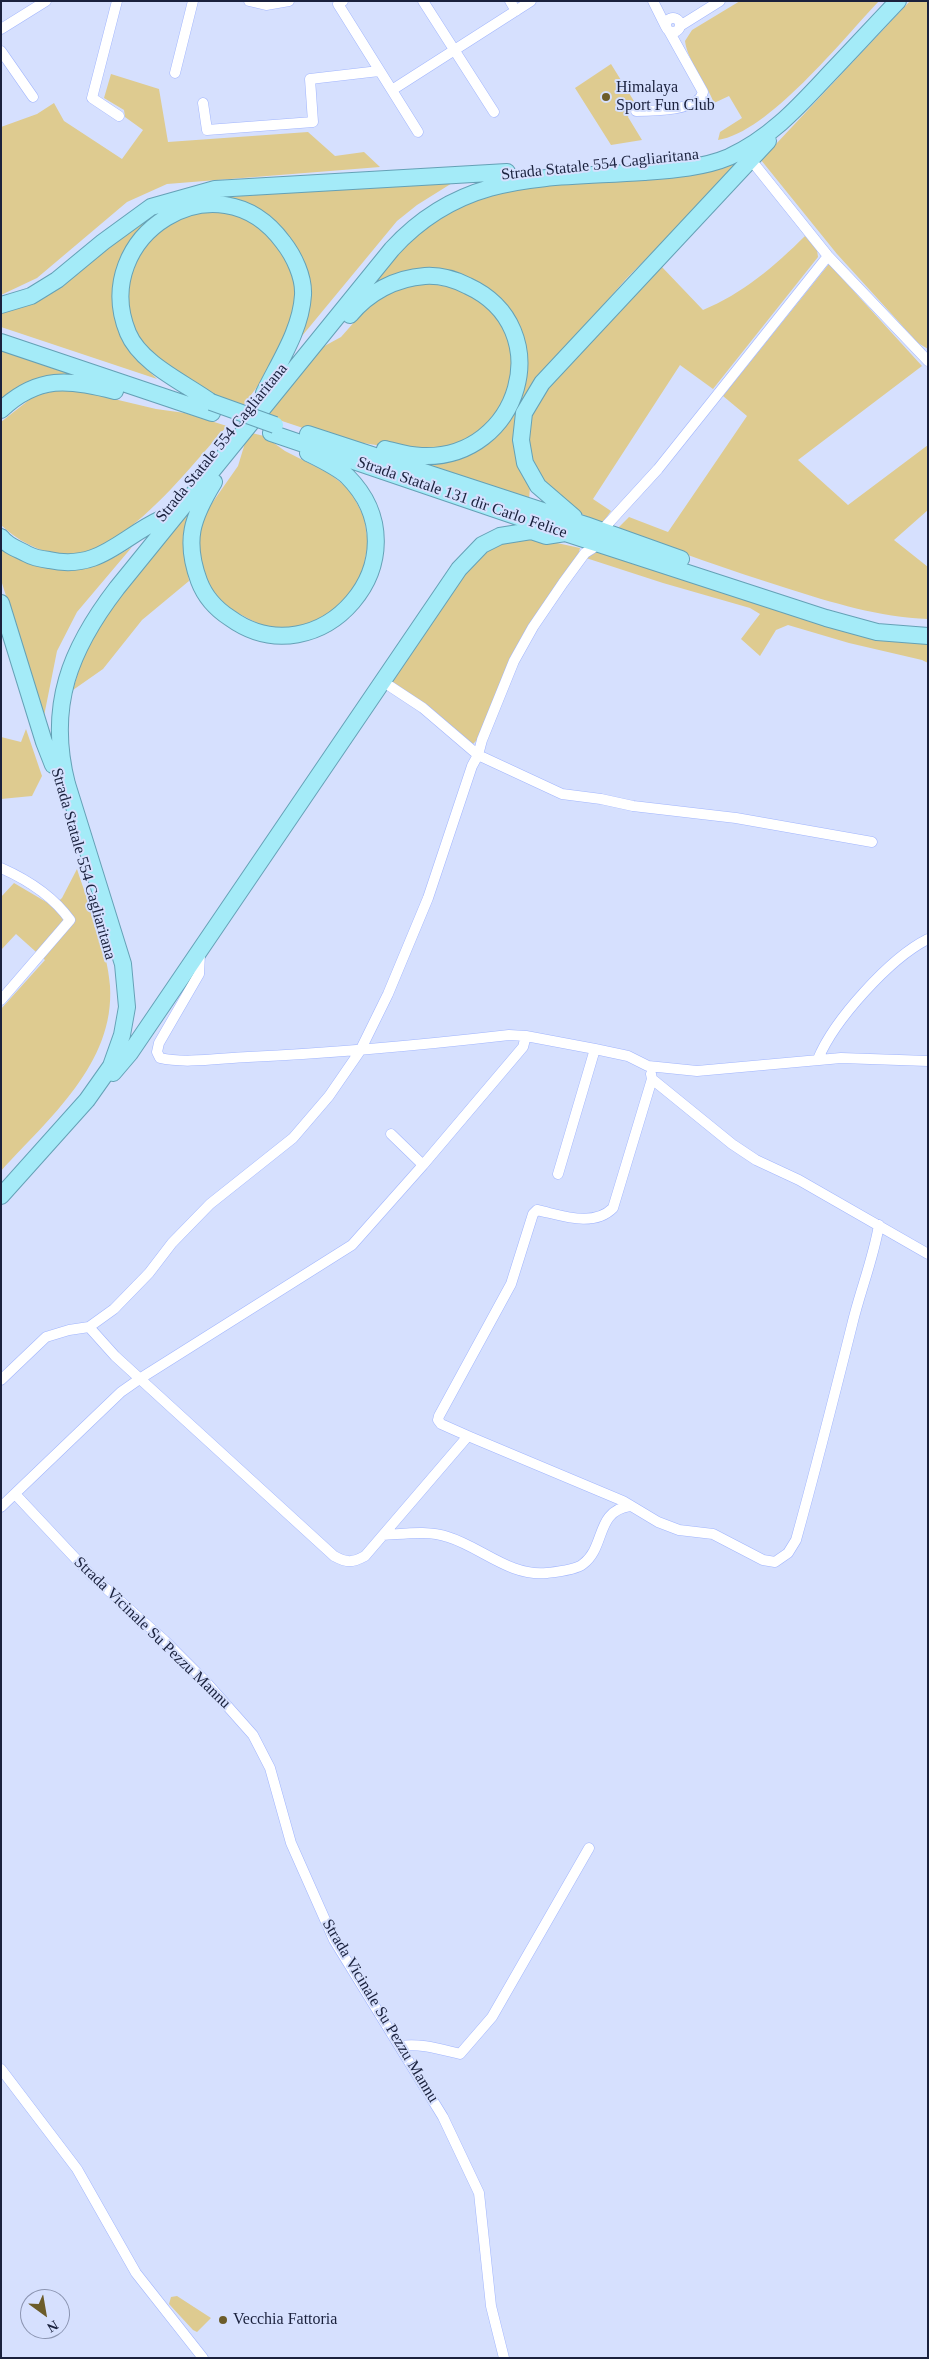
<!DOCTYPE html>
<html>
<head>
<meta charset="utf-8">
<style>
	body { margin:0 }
	#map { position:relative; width:929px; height:2359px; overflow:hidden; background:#d6e0fe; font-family:"Times New Roman",serif }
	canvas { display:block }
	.frame { position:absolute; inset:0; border:2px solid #1a213d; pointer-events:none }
	.north { position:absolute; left:20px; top:2289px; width:50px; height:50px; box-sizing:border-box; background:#d6e0fe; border:1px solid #8b94b1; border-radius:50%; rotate:148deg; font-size:14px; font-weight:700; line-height:20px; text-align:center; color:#1a213d }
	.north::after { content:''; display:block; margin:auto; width:18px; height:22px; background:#6c5c2a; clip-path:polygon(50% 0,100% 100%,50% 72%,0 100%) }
</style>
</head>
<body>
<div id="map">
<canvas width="929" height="2359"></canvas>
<div class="frame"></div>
<div class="north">N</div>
</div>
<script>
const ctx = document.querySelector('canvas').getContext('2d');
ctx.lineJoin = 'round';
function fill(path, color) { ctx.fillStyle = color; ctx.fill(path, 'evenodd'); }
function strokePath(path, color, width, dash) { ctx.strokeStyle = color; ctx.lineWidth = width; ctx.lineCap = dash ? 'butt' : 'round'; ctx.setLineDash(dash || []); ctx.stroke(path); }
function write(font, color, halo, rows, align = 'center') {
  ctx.font = font + ' "Times New Roman",serif'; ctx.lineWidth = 4; ctx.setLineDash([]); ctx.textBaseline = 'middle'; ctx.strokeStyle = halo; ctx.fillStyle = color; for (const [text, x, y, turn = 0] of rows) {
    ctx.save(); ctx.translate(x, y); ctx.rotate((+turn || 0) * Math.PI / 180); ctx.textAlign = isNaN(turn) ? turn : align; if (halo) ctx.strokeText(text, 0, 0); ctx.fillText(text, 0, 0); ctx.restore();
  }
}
const green = new Path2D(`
	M740 1H879C843 39 768 133 718 140L720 132 742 118 729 96 714 103C707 84 687 60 685 41L692 30Z
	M910 1H928V349L918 343 837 254 761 160Z
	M611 64 637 106 631 110 628 117 642 140 611 145 575 88Z
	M111 74 159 89 168 142 308 132 335 156 364 152 380 167 167 184 127 202 37 278 1 295V127L37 114 54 103 64 121 122 159 143 130 125 117 124 110 104 98Z
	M736 159 740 164 626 279 524 396 515 421 514 443 519 469 530 487 529 500 413 464C446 464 489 456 507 423 510 417 509 407 510 401 513 377 516 353 519 329L445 273 368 291 391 261 416 235 453 210 487 194 518 187 665 179 698 173Z
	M457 180 417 205 397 221 297 342 294 243 277 224 256 209 215 198Z
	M166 209 121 259 116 278 117 323 129 346 143 365 157 379 1 327V311L28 305 44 298 149 216Z
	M224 211C253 220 264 226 281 252 284 257 289 262 291 268 309 314 270 372 242 407L222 402 167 366 141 341 129 315V281L140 254 152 235 184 215Z
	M805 236 817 250 818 257 713 389 680 365 593 499 611 511 601 525 572 508 531 470 526 418 534 401 661 266 703 310C742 294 775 266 805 236Z
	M829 264 922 366 798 460 848 505 928 445V510L894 540 928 567V619C879 617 833 603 786 588 729 570 673 550 617 529L629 517 668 532 747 416 723 396Z
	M426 283 460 289 488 305 506 332 513 359 512 382 496 420 453 447 415 451 350 441 324 435 267 416 319 349 341 337 372 302 406 284Z
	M1 349 71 372 1 400Z
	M68 388 156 409 185 413 227 426C193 464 162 504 121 534 115 538 109 545 102 548 65 563 29 551 1 525V422L34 396Z
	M252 433 264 436 285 451 330 474 350 490 364 517 368 543 361 580 335 613 301 629 270 630 219 603 203 576 198 538 203 516 238 466 245 443Z
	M192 507 186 555 189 581 142 620 103 669 73 690 83 656 98 626Z
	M534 538 580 548 578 556 565 575 480 737 472 745 391 684 389 679 473 560 497 544Z
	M1 542C11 549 22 559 34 563 68 578 102 566 132 547L77 612 57 651 44 716 1 580Z
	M596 548 928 642V663L922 660 849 643 788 625 776 630 760 656 741 639 760 614 750 608 663 583 586 558Z
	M26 729 42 776 32 796 1 799V737L21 742Z
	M77 869C89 907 107 947 110 986 115 1064 48 1119 1 1171V1009L45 960 16 934 1 950V897L14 883 53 906 62 898Z
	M177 2296 211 2318 197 2332 193 2330 169 2304 171 2297Z`);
const minor = new Path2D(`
	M117 1 92 98 119 116
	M249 1 266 5 289 1
	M343 1 338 4 418 132
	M423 1 494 112
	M510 1 516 11
	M653 1 666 27
	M666 25a7 7 0 1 1 14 0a7 7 0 1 1-14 0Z
	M680 26 720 1
	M1 29 46 1
	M1 51 33 97
	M175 73 193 1
	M392 90 531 1
	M203 103 207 130 313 122 310 79 379 71
	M636 111C652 111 699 111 703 92L669 31
	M751 160 828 256 928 361
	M604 528 658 469 828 256
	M593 548 585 553 563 583 533 627 514 661 482 740 478 755 562 794 601 799 633 806 736 818 872 842
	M1 868C28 880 53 896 70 920L1 1000
	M200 954 199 974 159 1043 157 1052 160 1058C185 1064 222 1058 248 1057 335 1053 422 1045 509 1035L526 1036 595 1049 628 1056 648 1066 697 1071 841 1058 928 1061
	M818 1059C834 1020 890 958 928 939
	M651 1074 652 1079 732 1144 756 1160 799 1180 928 1254
	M391 1134 423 1165
	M558 1174 595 1049
	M89 1327 115 1356 334 1556C347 1563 352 1563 365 1556L468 1436 441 1424 438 1420 439 1416 511 1284 533 1214 537 1210C561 1215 593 1228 613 1208L652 1079
	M1 1380 46 1337 69 1330 89 1327 114 1309 149 1273 172 1243 210 1204 293 1138 329 1096 360 1051 388 994 428 898 472 766 478 755 423 708 382 681
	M468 1436 623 1501 658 1522 679 1530 713 1534 763 1560 775 1562 788 1553 796 1540C816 1468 834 1397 852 1325 860 1291 873 1260 879 1225
	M15 1494 91 1575 164 1640 206 1682 253 1735 270 1768 291 1843 334 1940 443 2117 479 2193 491 2306 504 2358
	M1 1507 121 1392 141 1378 352 1245 423 1165 523 1047 526 1036
	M383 1535C404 1534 428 1530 448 1537 481 1547 510 1577 547 1573 556 1572 576 1570 583 1564 606 1547 595 1511 630 1506
	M400 2046C421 2043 439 2049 460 2054L492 2017 589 1848
	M1 2069 77 2169 136 2273 203 2358`);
const trunk = new Path2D(`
	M1 305 31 296 57 280 103 242 151 207 215 189 507 172
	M350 315C368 293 395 278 425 276 440 275 454 279 468 286 559 328 520 460 422 456 410 456 397 452 385 449
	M1 342 212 413
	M211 402C185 383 141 364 128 333 88 236 218 153 283 242 294 256 304 277 303 295 301 330 279 362 264 393
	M1 410C38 375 69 379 115 391
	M271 433 565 533 826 618 877 632 928 636
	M308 434 586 525 681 559
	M214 482C192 518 184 540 199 581 205 597 216 609 230 618 319 682 429 558 347 476 337 467 320 459 308 453
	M574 517 538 486 525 463 521 440 524 413 542 383 768 141
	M1 537C7 546 18 549 27 554 34 558 41 559 49 560 99 571 120 538 161 519
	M1 603 44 742 53 765
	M113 1073 130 1053 459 569 482 545 500 536 531 531 546 536 565 533
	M1 1196 87 1100 111 1066 122 1035 127 1007 123 964 67 784C47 706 70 649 117 588L392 249C464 170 546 179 644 172 671 170 703 168 729 157 771 138 800 105 830 73 853 49 875 25 898 1`);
const trunkBridge = new Path2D(`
	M211 402 275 425`);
const markers = [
	[606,97,5,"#6c5c2a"],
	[223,2320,5,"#6c5c2a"]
];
const poiNames = [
	["Himalaya",616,88],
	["Sport Fun Club",616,106],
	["Vecchia Fattoria",233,2320]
];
const streetNames = [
	["Strada Statale 554 Cagliaritana",600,165,-6],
	["Strada Statale 554 Cagliaritana",222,443,-51],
	["Strada Statale 131 dir Carlo Felice",462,498,19],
	["Strada Statale 554 Cagliaritana",83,864,74],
	["Strada Vicinale Su Pezzu Mannu",152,1633,44],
	["Strada Vicinale Su Pezzu Mannu",380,2011,59]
];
fill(green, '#decb90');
strokePath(minor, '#a1b5fd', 11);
strokePath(trunk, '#65a1b6', 18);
strokePath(minor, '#fff', 10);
strokePath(trunk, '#a4ebf8', 16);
strokePath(trunkBridge, '#65a1b6', 18, []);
strokePath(trunkBridge, '#a4ebf8', 16);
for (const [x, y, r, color] of markers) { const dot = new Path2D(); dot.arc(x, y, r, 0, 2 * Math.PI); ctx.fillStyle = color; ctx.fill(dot); strokePath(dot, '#d6e0fe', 2); }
write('16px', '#1a213d', '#d6e0fe', poiNames, 'left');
write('16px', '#1a213d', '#d6e0fe', streetNames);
</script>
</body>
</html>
